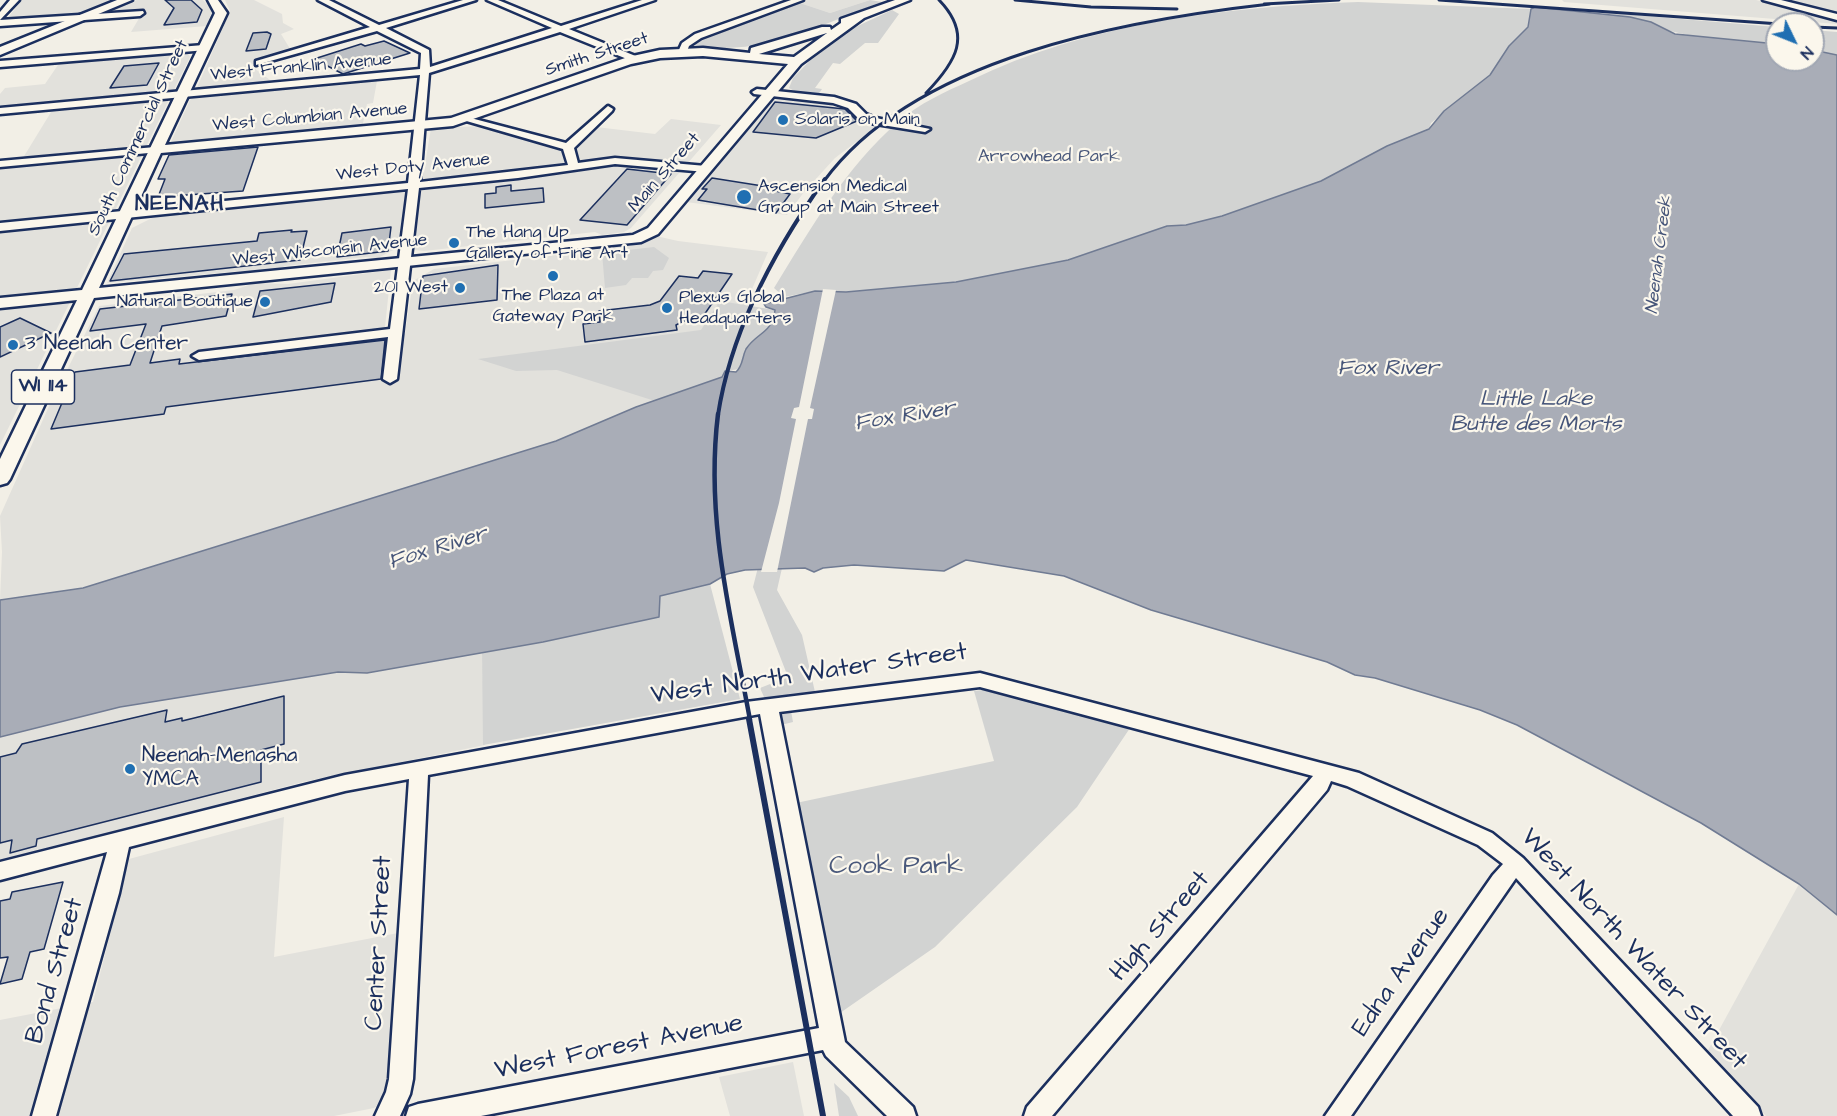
<!DOCTYPE html>
<html>
<head>
<meta charset="utf-8">
<style>
	body { margin:0 }
	#map { position:relative; width:1837px; height:1116px; overflow:hidden; background:#f2efe6; font-family:"Architects Daughter",sans-serif }
	canvas { display:block }
	.north { position:absolute; left:1765px; top:12px; width:60px; height:60px; box-sizing:border-box; background:#fbf7ec; border:2px solid #a1a7b3; border-radius:50%; rotate:133deg; font-size:16px; font-weight:700; line-height:24px; text-align:center; color:#1b2f5e }
	.north::after { content:''; display:block; margin:auto; width:21px; height:27px; background:#1f6fb2; clip-path:polygon(50% 0,100% 100%,50% 72%,0 100%) }
</style>
</head>
<body>
<div id="map">
<canvas width="1837" height="1116"></canvas>
<div class="north">N</div>
</div>
<script>
const ctx = document.querySelector('canvas').getContext('2d');
ctx.lineJoin = 'round';
function fill(path, color) { ctx.fillStyle = color; ctx.fill(path, 'evenodd'); }
function strokePath(path, color, width, dash) { ctx.strokeStyle = color; ctx.lineWidth = width; ctx.lineCap = dash ? 'butt' : 'round'; ctx.setLineDash(dash || []); ctx.stroke(path); }
function write(font, color, halo, rows, align = 'center') {
  ctx.font = font + ' "Architects Daughter",sans-serif'; ctx.lineWidth = 4.5; ctx.setLineDash([]); ctx.textBaseline = 'middle'; ctx.strokeStyle = halo; ctx.fillStyle = color; for (const [text, x, y, turn = 0] of rows) {
    ctx.save(); ctx.translate(x, y); ctx.rotate((+turn || 0) * Math.PI / 180); ctx.textAlign = isNaN(turn) ? turn : align; if (halo) ctx.strokeText(text, 0, 0); ctx.fillText(text, 0, 0); ctx.restore();
  }
}
const built = new Path2D(`
	M22 0H123L87 15 6 20Z
	M137 0H203L211 8 212 16 207 26 131 32 141 15 102 14Z
	M225 0H254L282 14 283 23 294 29 281 34 292 52 250 65 274 83 196 90 230 11Z
	M807 0H870L830 13 800 3Z
	M1562 0H1756L1837 20V24L1564 2Z
	M1780 0H1837V15Z
	M179 53H188L190 57 0 445V168L18 166 56 104 0 108V94L5 88 45 84 60 62Z
	M377 81 373 103 367 104 362 128 170 144 190 100 194 97Z
	M782 98 842 106 853 111 862 125 876 127 835 158 804 192 787 215 686 202 764 107 769 101Z
	M671 119 721 125 631 228 624 232 602 235 595 232 424 251 414 250 413 248 391 251 378 258 366 257 285 266 271 272 254 274 241 271 107 283 132 228 154 217 421 189 431 128 484 126 559 148 563 153 575 152 577 146 596 127 655 134Z
	M656 236 678 241 768 252 712 382 636 407 556 441 83 588 0 600 2 552 0 516 50 404 99 306 234 290 255 283 288 284 391 270 385 327 378 331 188 353 201 359 351 342 405 334 413 281 434 269 593 251 609 245 630 246Z
	M482 651 485 745 303 782 0 862V737L120 707 338 672 367 673Z
	M284 817 274 957 398 933 386 1095 381 1104 374 1108 334 1116H0V1020L93 1002 129 859Z
	M1799 884 1837 915V1116H1766L1707 1052Z
	M793 1062 804 1116H730L719 1077Z`);
const green = new Path2D(`
	M870 0 882 2C821 24 761 58 695 45L696 41 710 35 800 3 830 13Z
	M1358 2 1531 9 1532 12 1644 20 1597 12 1777 27V44L1696 37 1662 29 1531 17 1528 27 1509 46 1500 62 1482 84 1431 123 1429 129 1387 146 1321 181 1222 216 1186 225 1167 226 1068 260 956 282 845 292 777 590 802 635 815 692 788 694 793 722 777 726 760 688 788 677 753 587 828 292 815 291 784 297 774 288C811 228 845 168 899 121 920 103 945 92 969 81 1090 22 1225 7 1358 2Z
	M892 10 899 14 878 43H865L840 64 833 63 815 88 822 89 818 95 796 92 789 88 793 78 832 38Z
	M1813 30 1837 32V55L1813 50Z
	M654 247 669 258 663 270 653 271 648 278H632L626 285 605 288 602 253Z
	M720 301 775 310 773 323 747 348 740 369 725 371 722 377 712 382 655 401 557 370 516 371 478 359 701 330Z
	M710 584 740 699 483 745 482 651 543 642 659 617 660 596Z
	M983 690 1130 728 1077 807 935 947 840 1013 796 803 994 761 974 691Z
	M834 1083 849 1097 858 1116H839Z`);
const water = new Path2D(`
	M1535 7 1630 17 1651 22 1675 34 1777 44V60H1813V50L1837 55V915L1799 884 1701 823 1517 725 1480 710 1375 678 1355 675 1327 662 1151 610 1064 576 966 560 944 571 854 565 823 568 814 572 805 568 745 570 727 574 710 584 660 596 659 617 543 642 367 673 338 672 120 707 0 737V600L83 588 556 441 636 407 722 377 725 371 736 372C743 366 742 357 746 349 757 332 772 334 775 310L766 307 764 304 815 291 846 292 956 282 1068 260 1167 226 1186 225 1222 216 1321 181 1387 146 1429 129 1444 111 1490 75 1509 46 1528 27 1531 9Z`);
const pier = new Path2D(`
	M823 289 836 290 810 408 814 409 812 419H808L777 572H761L779 503 796 419 791 418 794 408 799 407Z`);
const building = new Path2D(`
	M165 0H191L202 10 197 22 164 25 174 8Z
	M267 32 271 34 266 49 246 51 253 33Z
	M384 41 410 53 343 74 314 59 361 44 365 46Z
	M159 63 147 85 110 88 124 66Z
	M775 102 845 109 857 121 816 138 753 132Z
	M258 147 243 191 158 197 165 179H158L169 155Z
	M627 169 671 174 627 225 580 220Z
	M712 178 769 187 766 189 790 194 776 213 698 200 707 189H702Z
	M511 185V191L543 188 544 202 485 208V194L496 193V187Z
	M391 227 388 251 337 257 342 233Z
	M292 230 291 232 307 231 300 260 110 281 124 254 257 241 259 233Z
	M498 265 497 300 419 309 423 276Z
	M703 271 732 274 702 318 692 317 676 325 677 330 585 342 583 324 600 322 599 311 650 305 660 301 679 276 698 278Z
	M335 283 331 302 253 317 260 291Z
	M232 294 226 316 162 326 150 363 180 359 179 364 385 340 381 379 166 407 164 414 51 429 75 372 130 365 146 324 90 331 100 309Z
	M20 318 51 333 0 357V327Z
	M284 696V744L261 750V782L37 839 36 846 10 853 12 840 0 843V757L16 753 22 744 167 710 165 722 182 718V721Z
	M63 882 44 949 30 952 22 979 0 984 8 957 0 958V901L10 899 12 892Z`);
const minor = new Path2D(`
	M10 0H19L0 20V12Z
	M318 0H329L379 25 463 0H476L386 28 429 50 430 67 552 28 487 0H498L561 26 642 0H655L569 29 638 57V61H632L560 32 429 73 420 182 568 165 563 149 463 120V116L566 143 608 106 613 109 612 111 574 148 578 163 615 158 706 166 711 169 706 172 615 164 518 178 419 188 397 379 390 383 383 379 388 337 199 360 192 356 199 352 390 329 408 189 0 231V223L408 183 420 75 0 114V108L420 69 421 53 377 31 256 65V61L370 27Z
	M791 0H803L701 38 689 46 686 54 678 52 682 43 695 34Z
	M143 11 144 13 140 16 0 26V20Z
	M204 45 209 48 207 50 0 67V61Z
	M757 89 834 97 856 104 866 114 876 118 930 129 925 132 870 123 858 118 848 108 833 103 754 94 752 92Z
	M155 147 159 148V152L0 167V161Z
	M980 673 1359 773 1492 833 1523 858 1758 1107 1761 1116H1733L1516 878 1351 1116H1325L1493 875 1503 864 1478 845 1347 786 1331 781 1327 790 1052 1116H1024L1027 1107 1313 776 980 687 779 712 845 1042 913 1107 916 1116H887L826 1056 823 1050 481 1116H406L409 1107 418 1104 819 1028 760 714 428 775 413 1079 410 1094 400 1116H375L386 1092 389 1079 409 779 345 791 129 847 119 893 56 1116H32L107 852 0 880V862L345 775 746 702Z`);
const major = new Path2D(`
	M117 0H132L0 55V47Z
	M208 0H218L227 13 165 145 451 118 628 57 660 50 703 48 750 53 751 48 822 27H830L831 30 841 23V19L895 0H910L864 18 801 64 658 234 641 242 94 298 10 479 7 483 0 485V459L77 300 0 308V298L82 290 215 13ZM827 33 794 57 759 54ZM703 56 788 64 648 228 633 235 99 288 161 153 453 126 631 64 660 58Z
	M1763 0H1781L1837 14V20Z`);
const railFar3 = new Path2D(`
	M1015 0 1091 7 1177 9
	M1439 0 1780 24
	M1264 4 1339 0
	M1813 27 1837 28
	M926 93C956 62 973 35 939 0
	M824 181C915 57 1127 20 1270 4`);
const railFar2 = new Path2D(`
	M718 415C731 330 775 249 825 179`);
const railFar1 = new Path2D(`
	M718 414C705 520 731 616 750 720`);
const rail = new Path2D(`
	M749 719 823 1116`);
const markers = [
	[783,120,6,"#1f6fb2"],
	[744,197,8,"#1f6fb2"],
	[454,243,6,"#1f6fb2"],
	[553,276,6,"#1f6fb2"],
	[460,288,6,"#1f6fb2"],
	[265,302,6,"#1f6fb2"],
	[667,308,6,"#1f6fb2"],
	[13,345,6,"#1f6fb2"],
	[130,769,6,"#1f6fb2"]
];
const farStreetnames = [
	["Smith Street",597,55,-18],
	["West Franklin Avenue",301,68,-5],
	["West Columbian Avenue",310,118,-5],
	["South Commercial Street",139,138,-65],
	["West Doty Avenue",413,168,-6],
	["Main Street",665,173,-49],
	["West Wisconsin Avenue",330,251,-6]
];
const farPoinames = [
	["Solaris on Main",795,120],
	["Ascension Medical",758,187],
	["Group at Main Street",758,208],
	["The Hang Up",466,233],
	["Gallery of Fine Art",466,254],
	["201 West",448,288,"right"],
	["The Plaza at",553,296,"center"],
	["Gateway Park",553,317,"center"],
	["Plexus Global",679,298],
	["Headquarters",679,319],
	["Natural Boutique",253,302,"right"]
];
const farParknames = [
	["Arrowhead Park",1049,157]
];
const farWaternames = [
	["Neenah Creek",1660,255,-83]
];
const shields = [
	[43,387,63]
];
const shieldNames = [
	["WI 114",43,387]
];
const poiNames = [
	["3 Neenah Center",25,345],
	["Neenah-Menasha",142,757],
	["YMCA",142,781]
];
const farDistrictnames = [
	["NEENAH",180,205]
];
const waterNames = [
	["Fox River",1388,369],
	["Little Lake",1536,400],
	["Butte des Morts",1536,425],
	["Fox River",905,417,-9],
	["Fox River",438,549,-17]
];
const nearStreetnames = [
	["West North Water Street",809,675,-8],
	["High Street",1161,927,-49],
	["Center Street",380,943,-87],
	["West North Water Street",1633,950,47],
	["Bond Street",56,971,-74],
	["Edna Avenue",1402,973,-55],
	["West Forest Avenue",619,1048,-11]
];
const nearParknames = [
	["Cook Park",896,868]
];
fill(built, '#e2e1dc');
fill(green, '#d2d3d2');
fill(water, '#a9adb7');
strokePath(water, '#707b93', 1.5);
fill(pier, '#f2efe6');
fill(building, '#bdc0c4');
strokePath(building, '#1b2f5e', 1.5);
strokePath(minor, '#1b2f5e', 5);
strokePath(major, '#1b2f5e', 5);
fill(minor, '#fbf7ec');
fill(major, '#fbf7ec');
strokePath(railFar3, '#1b2f5e', 3);
strokePath(railFar2, '#1b2f5e', 4);
strokePath(railFar1, '#1b2f5e', 4.5);
strokePath(rail, '#1b2f5e', 6);
for (const [x, y, r, color] of markers) { const dot = new Path2D(); dot.arc(x, y, r, 0, 2 * Math.PI); ctx.fillStyle = color; ctx.fill(dot); strokePath(dot, '#fbf7ec', 2); }
write('18px', '#1b2f5e', '#fbf7ec', farStreetnames);
write('18px', '#1b2f5e', '#fbf7ec', farPoinames, 'left');
write('18px', '#49587b', '#fbf7ec', farParknames);
write('italic 18px', '#465579', '#fbf7ec', farWaternames);
for (const [x, y, w] of shields) { const box = new Path2D(); box.roundRect(x - w / 2, y - 17, w, 34, 4.5); ctx.fillStyle = '#fbf7ec'; ctx.fill(box); strokePath(box, '#1b2f5e', 1.5); }
write('bold 20px', '#1b2f5e', null, shieldNames);
write('21px', '#1b2f5e', '#fbf7ec', poiNames, 'left');
ctx.letterSpacing = '1.5px';
write('bold 22px', '#1b2f5e', '#fbf7ec', farDistrictnames);
ctx.letterSpacing = '0px';
write('italic 22px', '#465579', '#fbf7ec', waterNames);
write('26px', '#1b2f5e', '#fbf7ec', nearStreetnames);
write('26px', '#49587b', '#fbf7ec', nearParknames);
</script>
</body>
</html>
